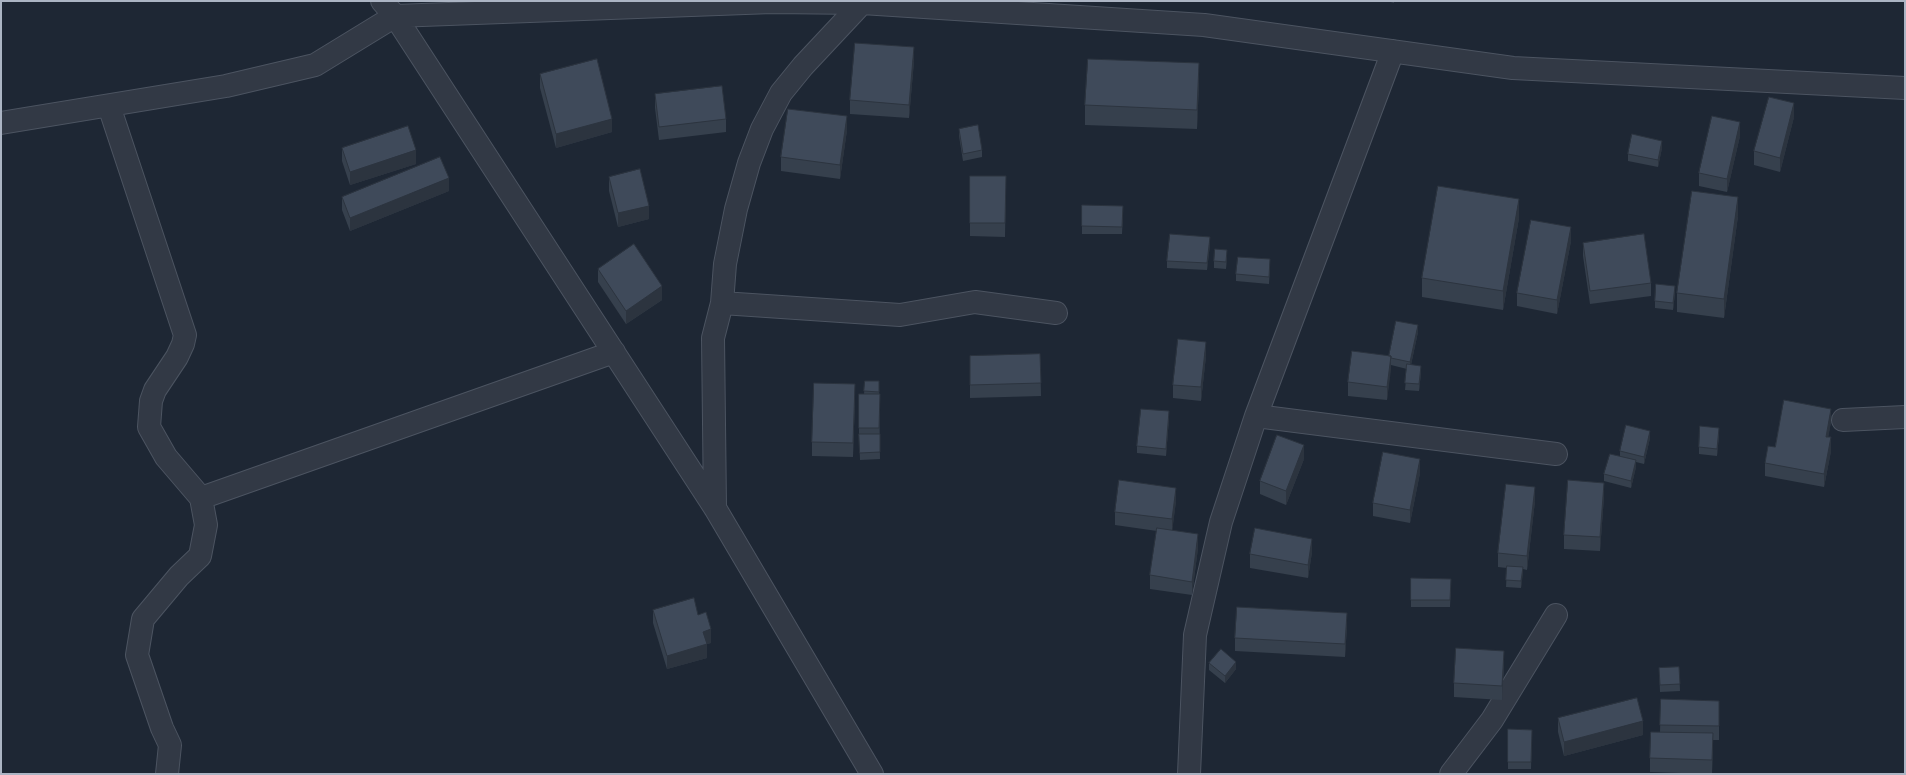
<!DOCTYPE html>
<html>
<head>
<meta charset="utf-8">
<style>
	body { margin:0 }
	#map { position:relative; width:1906px; height:775px; overflow:hidden; background:#1e2734; font-family:"Alegreya Sans",sans-serif }
	canvas { display:block }
	.frame { position:absolute; inset:0; border:2px solid #abb4c3; pointer-events:none }
</style>
</head>
<body>
<div id="map">
<canvas width="1906" height="775"></canvas>
<div class="frame"></div>
</div>
<script>
const ctx = document.querySelector('canvas').getContext('2d');
ctx.lineJoin = 'round';
function strokePath(path, color, width, dash) { ctx.strokeStyle = color; ctx.lineWidth = width; ctx.lineCap = dash ? 'butt' : 'round'; ctx.setLineDash(dash || []); ctx.stroke(path); }
function fill(path, color) { ctx.fillStyle = color; ctx.fill(path, 'evenodd'); }
const street = new Path2D(`
	M382 1 395 16 715 508 872 774
	M109 106 185 335 183 344 177 357 155 390 151 401 149 427 166 457 201 498 206 525 200 556 179 576 143 619 137 655 162 728 170 745 167 774
	M1 123 226 86 315 65 395 16 772 2 862 3 1204 25 1513 68 1905 88
	M722 303 900 315 975 302 1056 313
	M1256 416 1556 454
	M1843 420 1905 417
	M201 498 614 352
	M715 508 713 338 722 303 725 264 736 209 749 163 762 129 781 93 803 66 862 3
	M1189 774 1195 635 1221 522 1256 416 1393 51
	M1451 774 1492 720 1556 615`);
const wall = new Path2D(`
	M1387 1H1394V3Z
	M914 61 909 118 850 114V100Z
	M540 74 612 132 556 148 540 88Z
	M1199 83 1197 129 1085 125V105Z
	M655 94 726 119V132L659 140 655 108Z
	M1794 117 1780 172 1754 165V151Z
	M959 129 982 150V157L963 161 959 136Z
	M847 130 840 179 781 171V157Z
	M1740 136 1727 192 1699 186V173Z
	M342 148 416 164 350 185 342 161Z
	M1662 148 1658 167 1628 161V154Z
	M970 176H1006L1005 237 970 236Z
	M609 177 649 219 618 227 609 191Z
	M449 191 350 231 342 210V197Z
	M1082 205 1123 213 1122 234H1082Z
	M1738 216 1724 318 1677 312V293Z
	M1519 218 1503 310 1422 297V278Z
	M1571 241 1557 314 1517 306V293Z
	M1583 243 1651 283V296L1590 304 1583 256Z
	M1210 244 1207 270 1167 268V261Z
	M1227 257 1226 269 1214 268V261Z
	M1270 266 1269 284 1236 281V274Z
	M598 269 662 300 626 324 598 282Z
	M1675 293 1673 310 1655 308V301Z
	M1418 332 1411 365 1421 373 1419 391 1405 390 1407 369 1391 365 1387 400 1348 396V382L1389 356Z
	M1040 354 1041 396 970 398V356Z
	M1206 356 1201 401 1173 398V385Z
	M865 381H879L880 459 860 460 859 435V394H864Z
	M855 397 853 457 812 456V442Z
	M1169 418 1166 456 1137 453V446Z
	M1831 422 1828 437 1831 451 1824 487 1765 476V463L1775 447Z
	M1719 435 1717 456 1699 454V447Z
	M1650 438 1644 464 1636 462V467L1631 488 1604 481V474L1620 456V451Z
	M1304 459 1286 505 1260 494V481Z
	M1420 473 1410 523 1373 516V503Z
	M1604 496 1600 551 1564 549V535Z
	M1176 501 1172 531 1198 548 1192 595 1150 589V575L1157 531 1115 525V512Z
	M1535 501 1527 570 1523 569 1521 588 1506 587 1507 568 1498 567V553Z
	M1312 552 1308 578 1250 568V554Z
	M1411 578 1451 586 1450 607H1411Z
	M653 610 698 615 711 643 707 644V658L667 669 653 623Z
	M1347 626 1345 657 1235 651V638Z
	M1209 663 1236 669 1225 683 1209 670Z
	M1504 665 1502 700 1454 697V683Z
	M1679 667 1680 691 1660 692 1659 668Z
	M1661 699 1719 701V740H1713L1712 774 1650 772V758L1660 732Z
	M1558 718 1643 735 1564 756 1558 732Z
	M1508 729 1532 730 1531 769H1508Z`);
const shadedWall = new Path2D(`
	M914 47V61L909 118V105Z
	M1199 63V83L1197 129V110Z
	M1794 103V117L1780 172V158Z
	M847 116V130L840 179V165Z
	M612 119V132L556 148V134Z
	M1740 122V136L1727 192V179Z
	M1662 141V148L1658 167V160Z
	M416 150V164L350 185V172Z
	M449 178V191L350 231V218Z
	M1738 197V216L1724 318V299Z
	M1519 199V218L1503 310V291Z
	M649 206V219L618 227V213Z
	M1571 227V241L1557 314V300Z
	M1210 237V244L1207 270V263Z
	M1227 250V257L1226 269V262Z
	M662 286V300L626 324V311Z
	M1675 286V293L1673 310V303Z
	M1418 325V332L1410 369V362Z
	M1206 342V356L1201 401V387Z
	M1391 356V370L1387 400V387Z
	M1421 366V373L1419 391V384Z
	M855 384V397L853 457V443Z
	M1831 409V422L1826 450V437Z
	M1169 411V418L1166 456V449Z
	M1719 428V435L1717 456V449Z
	M1650 431V438L1644 464V457Z
	M1831 437V451L1824 487V474Z
	M1304 445V459L1286 505V491Z
	M1420 459V473L1410 523V510Z
	M1636 460V467L1631 488V481Z
	M1604 483V496L1600 551V537Z
	M1535 487V501L1527 570V556Z
	M1176 488V501L1172 533V519Z
	M1198 534V548L1192 595V582Z
	M1312 539V552L1308 578V565Z
	M1523 567V574L1521 588V581Z
	M1347 613V626L1345 657V644Z
	M711 629V643L703 645V632Z
	M707 644V658L667 669V656Z
	M1504 651V665L1502 700V686Z
	M1236 662V669L1225 683V676Z
	M1643 721V735L1564 756V742Z
	M1713 733V747L1712 774V760Z`);
const building = new Path2D(`
	M855 43 914 47 909 105 850 100Z
	M597 59 612 119 556 134 540 74Z
	M1088 59 1199 63 1197 110 1085 105Z
	M722 86 726 119 659 127 655 94Z
	M1769 97 1794 103 1780 158 1754 151Z
	M788 109 847 116 840 165 781 157Z
	M1712 116 1740 122 1727 179 1699 173Z
	M978 125 982 150 963 154 959 129Z
	M408 126 416 150 350 172 342 148Z
	M1632 134 1662 141 1658 160 1628 154Z
	M440 157 449 178 350 218 342 197Z
	M640 169 649 206 618 213 609 177Z
	M970 176H1006L1005 223H970Z
	M1438 186 1519 199 1503 291 1422 278Z
	M1692 191 1738 197 1724 299 1677 293Z
	M1082 205 1123 206 1122 227 1082 226Z
	M1531 220 1571 227 1557 300 1517 293Z
	M1170 234 1210 237 1207 263 1167 261Z
	M1644 234 1651 283 1590 291 1583 243Z
	M634 244 662 286 626 311 598 269Z
	M1215 249 1227 250 1226 262 1214 261Z
	M1238 257 1270 259 1269 277 1236 274Z
	M1656 284 1675 286 1673 303 1655 301Z
	M1396 321 1418 325 1410 362 1391 358V356H1389Z
	M1178 339 1206 342 1201 387 1173 385Z
	M1352 351 1391 356 1387 387 1348 382Z
	M1040 354 1041 383 970 385V356Z
	M1407 364 1421 366 1419 384 1405 383Z
	M865 381H879V392L864 391Z
	M814 383 855 384 853 443 812 442Z
	M859 394H880L879 428H859Z
	M1784 400 1831 409 1826 437H1831L1824 474 1765 463 1768 446 1775 447Z
	M1141 409 1169 411 1166 449 1137 446Z
	M1626 425 1650 431 1644 457 1620 451Z
	M1700 426 1719 428 1717 449 1699 447Z
	M859 434H880V452L860 453Z
	M1277 435 1304 445 1286 491 1260 481Z
	M1383 452 1420 459 1410 510 1373 503Z
	M1610 454 1636 460 1631 481 1604 474Z
	M1119 480 1176 488 1172 519 1115 512Z
	M1568 480 1604 483 1600 537 1564 535Z
	M1506 484 1535 487 1527 556 1498 553Z
	M1157 528 1198 534 1192 582 1150 575Z
	M1255 528 1312 539 1308 565 1250 554Z
	M1507 566 1523 567 1521 581 1506 580Z
	M1411 578 1451 579 1450 600H1411Z
	M694 598 698 615 706 612 711 629 703 632 707 644 667 656 653 610Z
	M1237 607 1347 613 1345 644 1235 638Z
	M1456 648 1504 651 1502 686 1454 683Z
	M1221 649 1236 662 1225 676 1209 663Z
	M1679 667 1680 684 1660 685 1659 668Z
	M1637 698 1643 721 1564 742 1558 718Z
	M1661 699 1719 701V726L1660 725Z
	M1508 729 1532 730 1531 762H1508Z
	M1651 732 1713 733 1712 760 1650 758Z`);
strokePath(street, '#4c5461', 24);
strokePath(street, '#323945', 22);
fill(wall, '#36404d');
fill(shadedWall, '#2c343f');
fill(building, '#3f4a5a');
strokePath(building, '#2c343f', 1);
</script>
</body>
</html>
